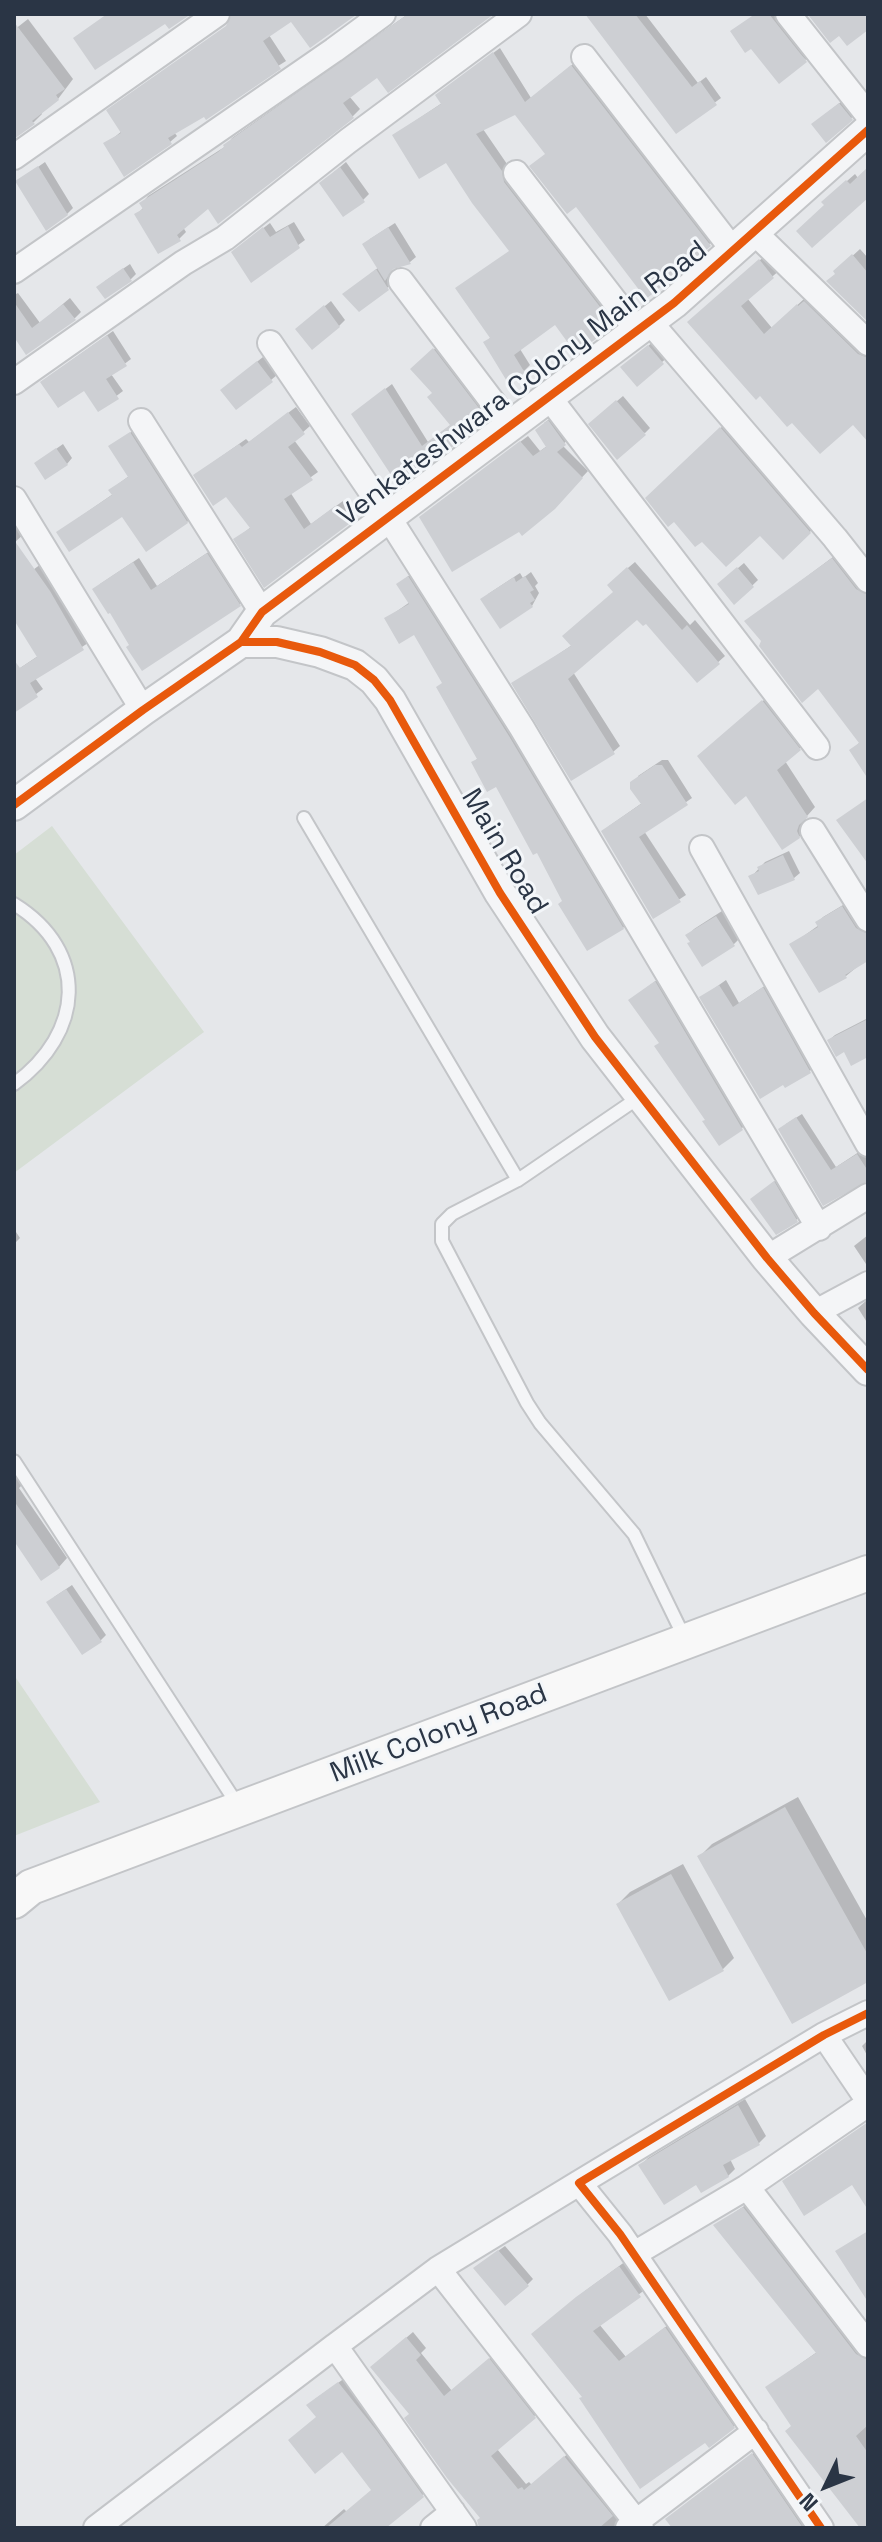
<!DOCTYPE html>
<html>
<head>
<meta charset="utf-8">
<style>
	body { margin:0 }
	#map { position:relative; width:882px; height:2542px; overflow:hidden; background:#e5e7ea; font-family:"Space Grotesk",sans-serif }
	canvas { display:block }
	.frame { position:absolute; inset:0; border:16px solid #2a3545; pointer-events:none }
	.north { position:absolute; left:786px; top:2446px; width:80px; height:80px; -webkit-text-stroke:6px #f3f6f9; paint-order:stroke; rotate:227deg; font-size:22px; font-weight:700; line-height:32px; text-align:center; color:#2a3545 }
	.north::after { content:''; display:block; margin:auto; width:28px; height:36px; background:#2a3545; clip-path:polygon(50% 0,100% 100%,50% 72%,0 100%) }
</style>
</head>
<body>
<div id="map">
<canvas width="882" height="2542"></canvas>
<div class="frame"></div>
<div class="north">N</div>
</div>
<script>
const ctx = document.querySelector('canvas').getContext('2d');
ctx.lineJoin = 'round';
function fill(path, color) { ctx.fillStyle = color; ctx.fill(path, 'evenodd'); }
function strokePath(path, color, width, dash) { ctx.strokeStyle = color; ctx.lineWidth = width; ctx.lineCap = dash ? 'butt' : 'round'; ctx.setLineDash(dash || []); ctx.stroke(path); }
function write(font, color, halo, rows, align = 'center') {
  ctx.font = font + ' "Space Grotesk",sans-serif'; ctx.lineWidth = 6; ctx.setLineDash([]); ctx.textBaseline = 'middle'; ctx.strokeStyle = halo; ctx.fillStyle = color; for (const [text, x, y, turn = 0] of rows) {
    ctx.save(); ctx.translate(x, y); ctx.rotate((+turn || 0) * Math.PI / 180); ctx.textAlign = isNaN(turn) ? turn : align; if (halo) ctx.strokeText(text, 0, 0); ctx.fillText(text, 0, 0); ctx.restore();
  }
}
const green = new Path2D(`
	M52 826 204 1032 14 1173V855Z
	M14 1675 100 1802 14 1836Z`);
const shadow = new Path2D(`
	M234 14H354L311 46 292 19 269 35 286 61 174 132 177 136 170 142 106 144 122 131 231 23Z
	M408 14H490L378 75 349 96 360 109 353 116 219 221 209 206 183 227 186 232 179 239 137 214 144 207 142 203 148 196 226 146 232 138Z
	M587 14H645L698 83 706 77 721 98 676 131Z
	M755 14H779L811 55 806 60Z
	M28 19 73 79 58 99 41 112 42 114 34 122 14 136V30Z
	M500 48 531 98 578 60 715 239 710 244 547 153 515 112 483 129 507 164 509 176 619 318 577 351 556 322 520 349 530 365 524 371 486 342 491 337 511 250 446 160 394 135 442 103 443 90Z
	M846 98 857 113 826 140 819 119Z
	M45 162 73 208 67 214 18 181Z
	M346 162 369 194 363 200 327 178Z
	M868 169V198L827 205 831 195 855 174 858 178Z
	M294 222 305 240 251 280 239 247 270 223 276 232Z
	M395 223 416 257 410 262 394 266 388 275 393 282 387 288 351 289 379 267 370 239Z
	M860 249 868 258V319L836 271Z
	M767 254 780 270 747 298 772 328 804 299 806 301 812 296 868 349V439L853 422 697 315Z
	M130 264 136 274 131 279 105 281Z
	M18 293 40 323 70 298 81 312 75 318 14 334V295Z
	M331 301 345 320 339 326 303 324Z
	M113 331 131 359 111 374 123 391 99 409 84 388 48 377Z
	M654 341 668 357 662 362H629Z
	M440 344 492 413 399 484 359 409 392 384 428 442 452 424 434 392 413 369Z
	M263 357 277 375 271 380 228 385Z
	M623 396 650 428 645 433 597 418Z
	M296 407 310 426 294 440 318 472 290 492 311 524 343 501 354 516 347 523 236 539 251 527 227 495 195 475 246 439 249 442Z
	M555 415 571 437 562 445 588 471 554 507 519 529 428 511 528 436 540 451 547 446 544 423Z
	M728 421 817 525 783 558 760 533 702 539 648 498Z
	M137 428 193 516 187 522 123 514 58 532 113 494 110 490 129 476 111 446Z
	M63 444 72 458 67 464 36 463Z
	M14 517 25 533 14 543Z
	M213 549 245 599 239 605 132 644 100 584 139 558 157 586Z
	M841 551 868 584V775L851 751 860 742 818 686 763 640 747 621Z
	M635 562 690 625 695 620 725 656 697 681 646 621 637 617 573 672 620 746 613 752 514 684 572 645 615 591 616 578Z
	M744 563 758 580 734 603 725 579Z
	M41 564 88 643 35 678 43 689 14 710V672L38 656 14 618V584Z
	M415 571 629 921 623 928 564 901 538 850 497 784 473 763 479 757 444 682 415 633 387 618 410 602 398 584Z
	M531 572 538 583 535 586 539 593 532 606 488 594 520 573 523 578Z
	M771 694 808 741 785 761 815 807 807 816 805 821 807 828 799 837 747 793 708 748Z
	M662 760H668L692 798 644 831 686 895 654 916 609 826 642 803 638 776Z
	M789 851 800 873 794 878 759 893 751 877 765 862Z
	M848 902 868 928V958L846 976 791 945 819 925 818 922 823 917Z
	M722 911 739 939 734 944 692 941 688 935 694 929Z
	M661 977 748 1123 742 1128 707 1120 661 1042 630 1000Z
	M726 980 739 1003 769 983 815 1065 810 1071 702 997Z
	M868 1018V1054L845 1050 829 1040 835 1035Z
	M802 1114 836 1167 862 1150 868 1159V1178L824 1203 786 1124Z
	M780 1177 802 1214 796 1220 752 1199Z
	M14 1229 20 1238 14 1244Z
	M868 1235V1267L854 1246Z
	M868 1299V1324L858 1308Z
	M14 1473 22 1485 19 1488 67 1558 59 1567 14 1538Z
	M72 1585 106 1635 100 1641 54 1597Z
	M798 1797 868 1922V1979L700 1856 712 1844Z
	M683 1864 734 1958 722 1970 618 1904 630 1892Z
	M868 2040V2057L862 2046Z
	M745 2099 766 2136 759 2143 730 2159 735 2169 728 2176 696 2182 641 2165 648 2158Z
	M750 2202 868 2352V2528H861L767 2387 817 2352 715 2226Z
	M505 2246 533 2279 527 2285 481 2263Z
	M626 2261 646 2289 599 2324 626 2357 672 2322 740 2421 733 2427 705 2440 584 2396 585 2291Z
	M413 2332 426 2348 421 2353 452 2391 496 2353 541 2410 497 2449 526 2484 529 2482 532 2485 571 2451 621 2513 619 2522 621 2528H479V2521L482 2518 379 2361Z
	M345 2378 429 2489 385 2528H322L344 2509 347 2512 373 2490 318 2417 315 2399Z
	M759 2449 813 2528H674V2513Z`);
const building = new Path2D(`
	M107 14H191L169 29 165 24 95 70 73 38Z
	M232 14 356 15 310 48 291 22 263 41 281 69 206 120 204 117 168 138 172 144 124 177 103 143 121 133 106 110 226 26Z
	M408 14H494L388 93 377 78 343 103 354 118 218 224 208 209 177 235 181 241 158 254 134 214 143 209 139 203 218 152 224 147 223 145Z
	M585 14H635L692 87 700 81 717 105 676 134Z
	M755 14H769L807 62 779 84 751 49 745 53 730 31Z
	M812 14H868V30L847 46 839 36 830 43 809 16Z
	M14 22 65 89 56 95 59 100 32 121 35 124 14 139Z
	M493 52 525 102 571 65 711 246 646 299 576 207 567 214 529 166 545 154 515 115 476 134 502 171 504 182 614 325 576 354 555 325 514 355 525 373 508 383 483 342 490 338 455 288 509 251 472 203 446 163 419 179 392 135 441 104 435 95Z
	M839 103 853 120 826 143 811 124Z
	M38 166 68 215 46 231 15 181Z
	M340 167 365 202 343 217 319 183Z
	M868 167V198L812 248 796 231 824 205 821 202 846 180 850 184Z
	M288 226 300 248 251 283 231 252 263 227 270 237Z
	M388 227 411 264 393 269 385 281 362 244Z
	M852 254 868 273V322L826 281 835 274 833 271Z
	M759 259 774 278 741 306 764 334 797 304 798 306 804 301 858 354 868 358V442L853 425 820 454 792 423 787 427 760 396 756 400 687 322Z
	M123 268 132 281 105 299 96 287Z
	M376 269 389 290 359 312 342 294Z
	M14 302 32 328 63 304 76 320 26 355 14 337Z
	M324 305 340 327 312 350 295 329Z
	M107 335 127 366 106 379 119 399 98 412 84 391 58 408 40 382Z
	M648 345 664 364 637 387 620 367Z
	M433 348 488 420 399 487 351 414 385 388 422 446 450 425 427 397 432 393 410 369Z
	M257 361 273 382 236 410 220 390Z
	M616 400 646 435 617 460 588 424Z
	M288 412 305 434 288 447 313 480 284 499 304 529 335 506 349 524 264 588 233 539 250 528 226 497 213 506 193 475 239 444 242 447Z
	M548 420 566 445 557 452 583 478 555 509 522 536 519 532 452 572 419 517 520 441 533 456 546 447 535 430Z
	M720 427 811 533 783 560 760 536 726 567 702 542 695 547 674 522 668 527 645 498Z
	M130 432 188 523 146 552 122 517 69 552 56 532 112 495 108 490 128 477 108 446Z
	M56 448 68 465 45 480 34 463Z
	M14 540 50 591 84 650 30 683 38 697 14 713V660L20 668 37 657 14 620Z
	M207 553 241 606 142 671 126 647 129 645 110 613 108 614 92 589 133 562 151 590Z
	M832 558 856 589 868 595V779L849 750 859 743 818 689 802 703 759 646 761 641 744 621Z
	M627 567 682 630 687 625 720 664 697 683 646 624 643 626 637 620 568 679 615 754 571 781 511 683 571 646 562 636 613 592 607 585Z
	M737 567 754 587 734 605 717 584Z
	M408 576 509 736 624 929 587 951 558 904 562 901 537 853 533 855 496 787 487 792 471 762 477 759 436 687 442 683 414 635 399 644 384 618 409 604 396 584Z
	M525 576 534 590 530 592 535 600 530 603 533 607 500 629 480 599 514 577 516 582Z
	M762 700 801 750 777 770 808 817 799 825 797 831 800 838 782 850 746 796 735 805 697 756Z
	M655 765H662L688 805 639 837 681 902 653 919 601 831 641 804 630 789V782Z
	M868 798V864L836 820Z
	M783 855 795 880 758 895 748 876 759 871 757 867Z
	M842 906 856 928 868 934V961L845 975 847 978 819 993 789 944 818 927 815 922Z
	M716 916 735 946 702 967 687 943 690 942 685 935Z
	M655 981 743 1130 719 1146 702 1121 705 1120 654 1046 659 1043 628 1000Z
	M719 985 733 1007 763 987 811 1073 785 1088 783 1085 760 1099 699 997Z
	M868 1019V1057L851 1066 844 1052 836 1057 827 1040Z
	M796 1117 831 1170 857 1154 868 1171V1181L823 1206 778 1129Z
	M774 1181 798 1222 776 1235 750 1199Z
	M14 1501 60 1568 41 1581 14 1541Z
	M66 1589 102 1642 82 1655 46 1602Z
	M785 1807 868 1955V1982L792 2024 697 1856Z
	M671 1874 724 1971 669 2001 616 1904Z
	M738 2105 760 2145 723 2165 729 2177 701 2193 696 2185 664 2205 638 2165Z
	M868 2122V2210L852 2185 804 2216 782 2181Z
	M743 2207 856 2354 868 2360V2425L856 2436 868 2453V2528H860L785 2431 791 2426 765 2387 816 2353 713 2225Z
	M868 2231V2302L835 2251Z
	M498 2250 529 2286 505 2306 473 2268Z
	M619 2266 641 2297 593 2331 619 2361 665 2327 735 2428 709 2448 705 2443 640 2489 579 2398 582 2397 531 2334 576 2297Z
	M406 2337 421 2355 416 2360 444 2396 489 2358 536 2418 491 2456 518 2489 522 2487 524 2490 564 2456 613 2516 599 2528H479L477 2520 480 2518 447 2478 404 2418 409 2414 370 2367Z
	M338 2382 377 2431 424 2497 386 2528H326L371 2490 342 2452 315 2474 288 2440 316 2417 306 2405Z
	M752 2453 803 2528H672L665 2519Z`);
const service = new Path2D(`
	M304 818 518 1180 641 1096
	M14 904C90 951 84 1033 14 1084
	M518 1180 452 1214 442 1224V1241L527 1403 540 1423 634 1534 686 1641
	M14 1461 239 1807`);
const minor = new Path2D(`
	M788 14 868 115
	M584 57 733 250
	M14 157 217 14
	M516 173 637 330
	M754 232 868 343
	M14 271 334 50 383 14
	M401 281 510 425
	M649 321 835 538 868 580
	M270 343 387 515 522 728 819 1228
	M14 382 183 263 225 238 348 141 519 14
	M548 396 817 747
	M141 421 262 612
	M14 499 143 710
	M813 831 868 919
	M702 848 868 1144
	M767 1258 868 1196
	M814 1313 868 1284
	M824 2035 868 2100
	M747 2187 868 2104
	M634 2254 747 2187 868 2345
	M438 2269 641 2528
	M96 2528 335 2346
	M433 2528 453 2512
	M464 2528 335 2346 438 2269 579 2183
	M628 2528 756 2431
	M821 2528 620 2234 579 2183 824 2035 868 2013`);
const tertiary = new Path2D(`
	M241 642 262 612 674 303 868 130
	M14 805 143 710 241 642H277L320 652 355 665 374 680 390 700 500 893 595 1037 767 1258 814 1313 868 1370`);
const secondary = new Path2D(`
	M14 1901 31 1887 868 1573`);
const cycleway = new Path2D(`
	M241 642 262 612 674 303 868 130
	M14 805 143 710 241 642H277L320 652 355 665 374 680 390 700 500 893 595 1037 767 1258 814 1313 868 1370
	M821 2528 620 2234 579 2183 824 2035 868 2013`);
const streetNames = [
	["Venkateshwara Colony Main Road",523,384,-37],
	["Main Road",504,852,59],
	["Milk Colony Road",439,1734,-21]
];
fill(green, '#d6ded5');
fill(shadow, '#0003');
fill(building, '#cdcfd3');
strokePath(service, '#c3c5c8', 16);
strokePath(minor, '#c3c5c8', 28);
strokePath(tertiary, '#c3c5c8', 34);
strokePath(secondary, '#c3c5c8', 38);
strokePath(service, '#f4f5f7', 12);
strokePath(minor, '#f4f5f7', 24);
strokePath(tertiary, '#f4f5f7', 30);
strokePath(secondary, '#f8f8f8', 34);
strokePath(cycleway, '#e8590c', 8);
write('28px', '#2a3545', '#f3f6f9', streetNames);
</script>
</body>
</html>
